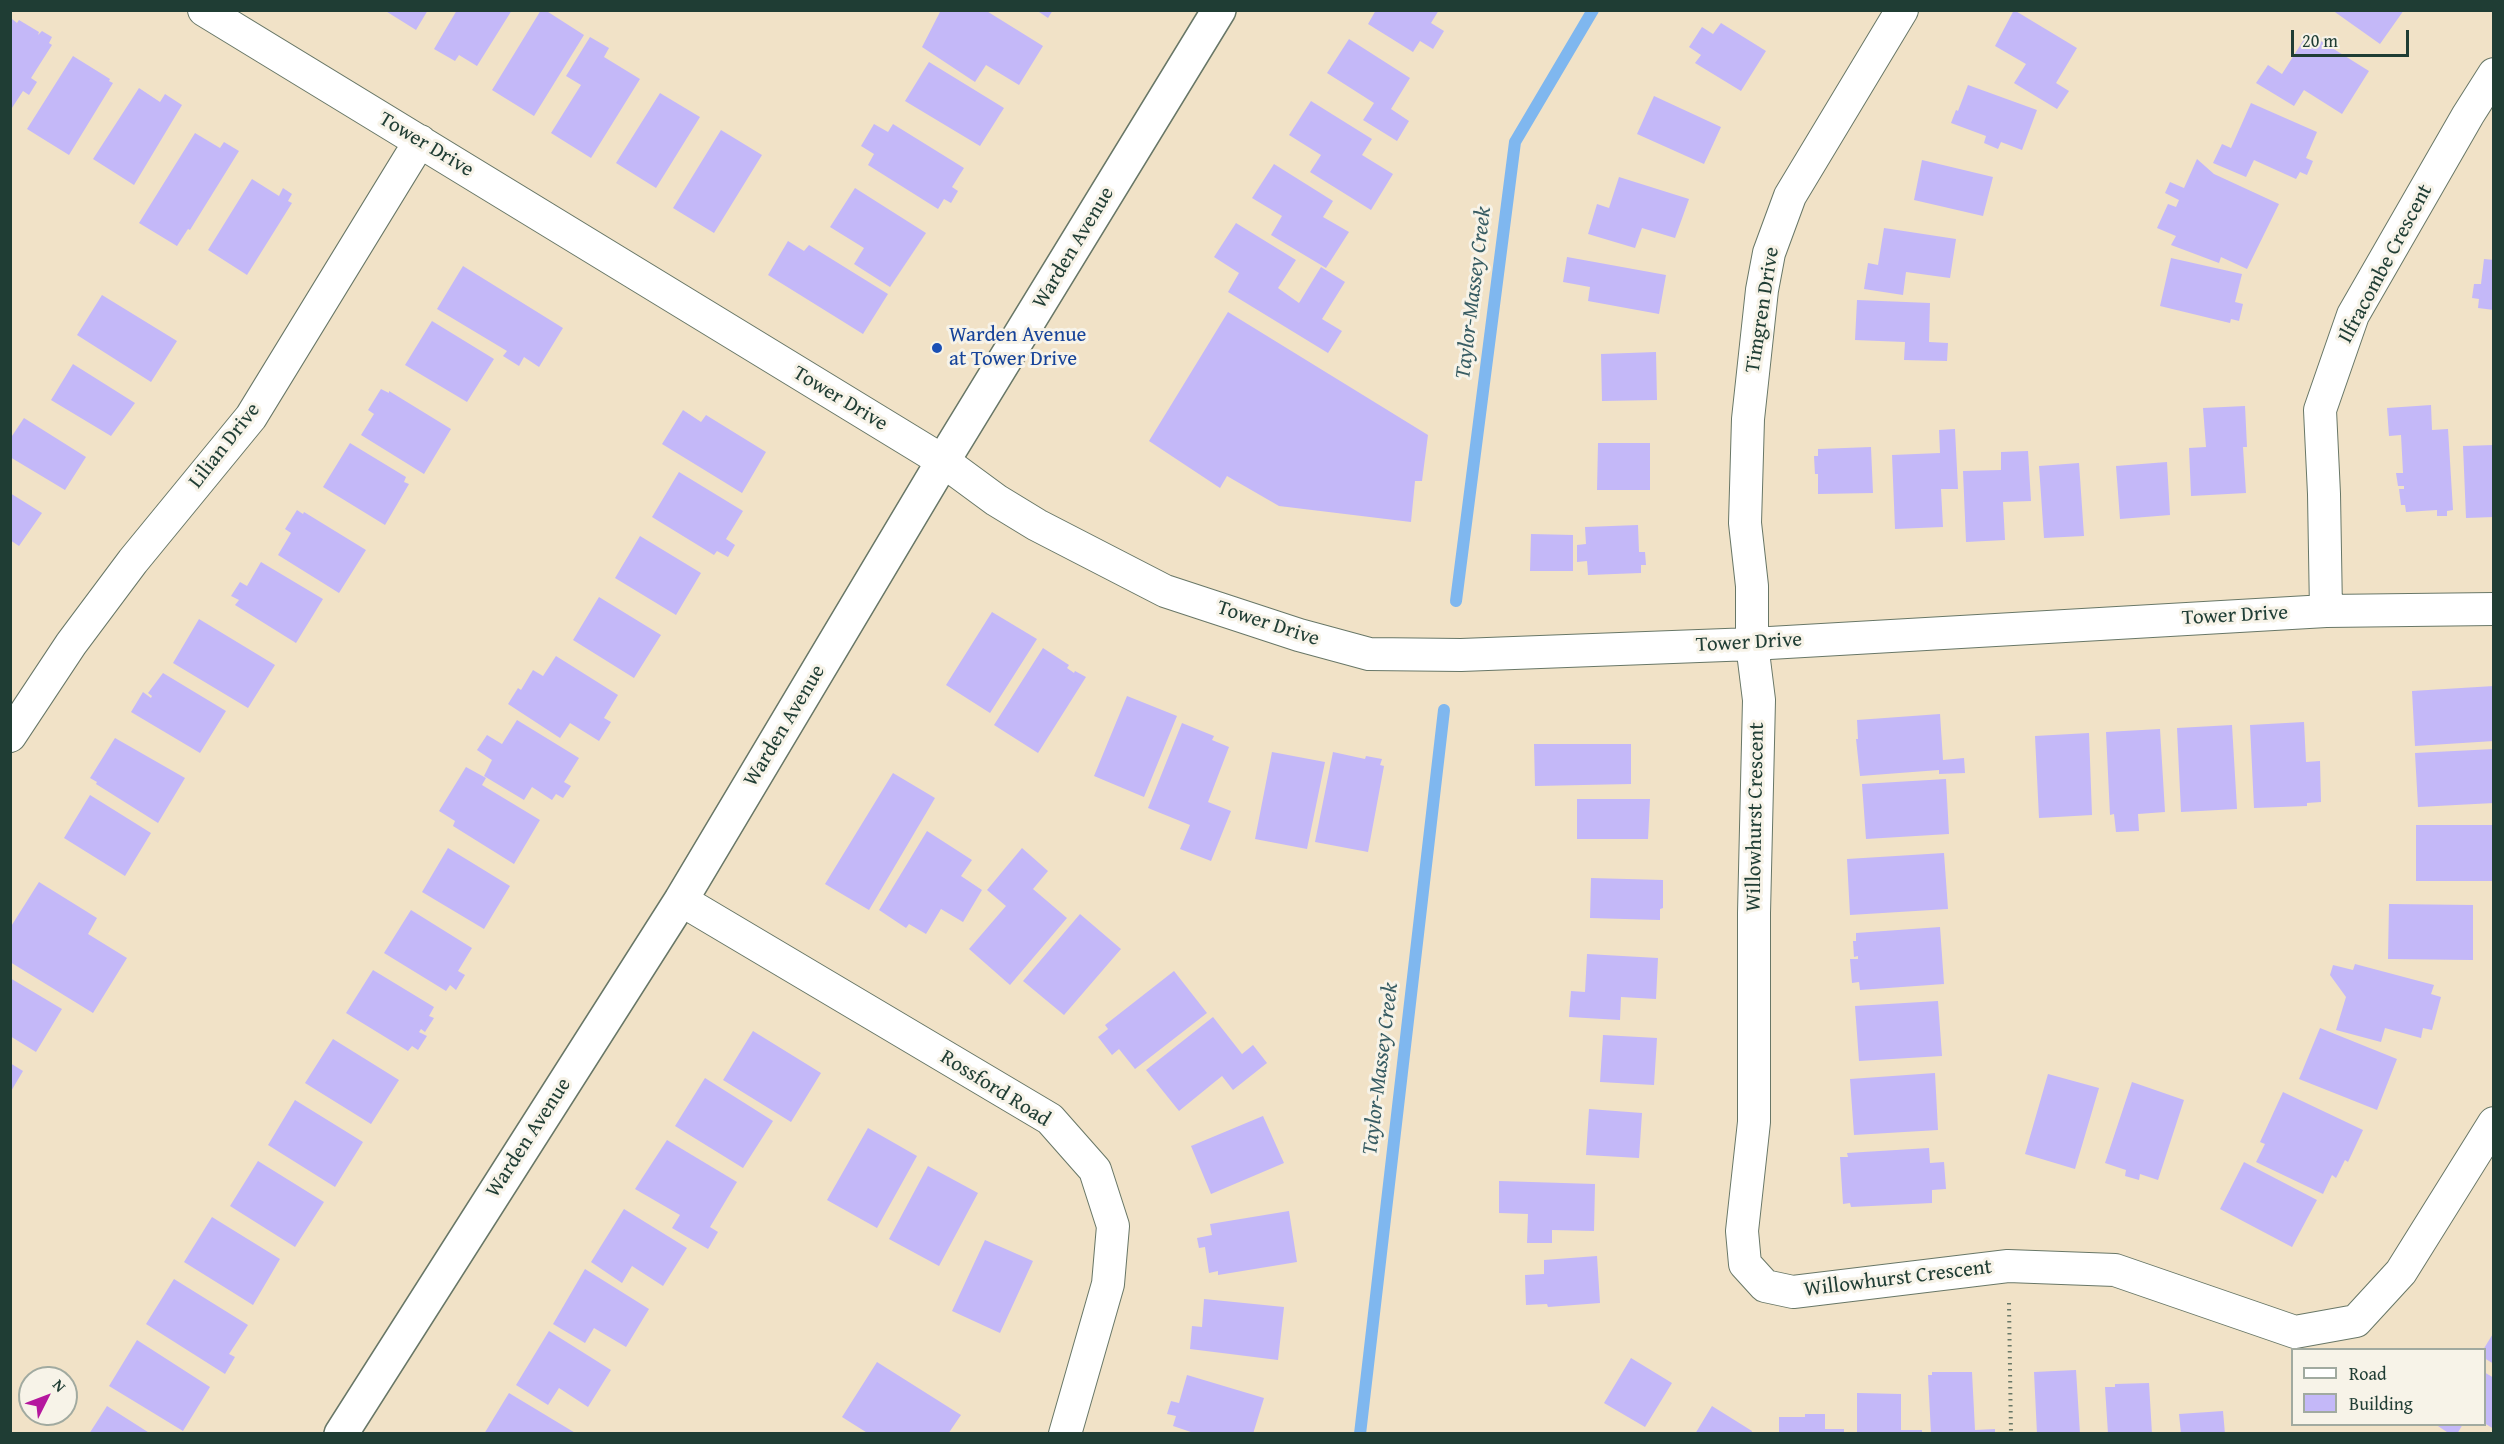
<!DOCTYPE html>
<html>
<head>
<meta charset="utf-8">
<style>
	body { margin:0 }
	#map { position:relative; width:2504px; height:1444px; overflow:hidden; background:#f1e2c7; font-family:"Gentium Book Plus",serif }
	canvas { display:block }
	.frame { position:absolute; inset:0; border:12px solid #1f3d34; pointer-events:none }
	.legend { position:absolute; left:2291px; top:1348px; width:195px; height:78px; box-sizing:border-box; background:#f7f3e8; border:2px solid #a1aaa0; margin:0; padding:8px 10px; list-style:none; font-size:18px; color:#1f3d34 }
	.legend li { display:flex; align-items:center; gap:12px; height:30px }
	.legend b { width:30px; border:2px solid #a1aaa0 }
	.north { position:absolute; left:18px; top:1366px; width:60px; height:60px; box-sizing:border-box; background:#f7f3e8; border:2px solid #a1aaa0; border-radius:50%; rotate:48deg; font-size:16px; font-weight:700; line-height:24px; text-align:center; color:#1f3d34 }
	.north::after { content:''; display:block; margin:auto; width:21px; height:27px; background:#b5179e; clip-path:polygon(50% 0,100% 100%,50% 72%,0 100%) }
	.scale { position:absolute; left:2291px; top:30px; width:118px; height:27px; box-sizing:border-box; border:3px solid #1f3d34; border-top:0; padding-left:8px; font-size:18px; line-height:21px; white-space:nowrap; color:#1f3d34; -webkit-text-stroke:4px #f7f3e8; paint-order:stroke }
</style>
</head>
<body>
<div id="map">
<canvas width="2504" height="1444"></canvas>
<div class="frame"></div>
<ul class="legend">
<li><b style="height:8px;background:#fff"></b>Road</li>
<li><b style="height:16px;background:#c4b8f8"></b>Building</li>
</ul>
<div class="north">N</div>
<div class="scale">20 m</div>
</div>
<script>
const ctx = document.querySelector('canvas').getContext('2d');
ctx.lineJoin = 'round';
function strokePath(path, color, width, dash) { ctx.strokeStyle = color; ctx.lineWidth = width; ctx.lineCap = dash ? 'butt' : 'round'; ctx.setLineDash(dash || []); ctx.stroke(path); }
function fill(path, color) { ctx.fillStyle = color; ctx.fill(path, 'evenodd'); }
function write(font, color, halo, rows, align = 'center') {
  ctx.font = font + ' "Gentium Book Plus",serif'; ctx.lineWidth = 6; ctx.setLineDash([]); ctx.textBaseline = 'middle'; ctx.strokeStyle = halo; ctx.fillStyle = color; for (const [text, x, y, turn = 0] of rows) {
    ctx.save(); ctx.translate(x, y); ctx.rotate((+turn || 0) * Math.PI / 180); ctx.textAlign = isNaN(turn) ? turn : align; if (halo) ctx.strokeText(text, 0, 0); ctx.fillText(text, 0, 0); ctx.restore();
  }
}
const stream = new Path2D(`
	M1456 601 1515 142 1593 10
	M1360 1434 1444 710`);
const building = new Path2D(`
	M384 10H428L416 30Z
	M457 10H512L477 66 459 55 455 61 434 49Z
	M541 10H545L584 35 534 116 492 90Z
	M941 10H985L1043 46 1019 85 986 65 975 82 922 47Z
	M1036 10H1053L1048 18Z
	M1376 10H1439L1431 23 1444 31 1433 49 1420 41 1413 52 1368 24Z
	M2014 10 2077 48 2056 83 2069 91 2057 109 2014 83 2026 64 1995 46Z
	M2332 10H2404L2380 44Z
	M12 19 17 23 19 20 39 32 38 35 42 31 52 37 49 43 52 45 31 78 37 82 29 95 23 91 10 111Z
	M1721 23 1766 51 1741 91 1695 63 1701 55 1689 47 1702 27 1713 34Z
	M2308 33 2369 71 2342 114 2304 90 2294 106 2256 83 2268 65 2282 74Z
	M590 37 609 48 604 57 640 79 591 158 551 133 581 85 566 76Z
	M1349 39 1410 78 1391 109 1409 121 1397 141 1363 120 1374 103 1327 73Z
	M73 56 110 79 109 81 113 83 69 155 27 129Z
	M929 62 1004 108 980 146 905 101Z
	M1968 85 2037 110 2022 150 2001 142 1998 149 1984 143 1986 136 1951 123 1956 110 1958 111Z
	M139 88 160 102 165 94 182 105 134 185 93 159Z
	M660 93 700 117 656 188 616 163Z
	M1654 96 1721 127 1704 164 1637 134Z
	M1311 101 1372 139 1362 155 1393 174 1371 210 1310 172 1321 155 1289 135Z
	M2251 103 2317 132 2306 158 2313 161 2307 175 2300 172 2296 179 2254 160 2246 177 2213 163 2222 144 2231 148Z
	M874 124 888 132 893 124 964 168 952 187 958 191 951 203 944 199 938 209 868 165 874 154 861 146Z
	M721 130 762 155 714 233 673 208Z
	M195 133 220 148 224 142 239 151 190 230 188 229 177 246 139 223Z
	M2197 159 2214 174 2279 204 2247 269 2221 257 2219 263 2171 245 2176 236 2157 228 2168 204 2176 207 2179 200 2165 193 2170 182 2184 188Z
	M1922 160 1993 177 1983 216 1914 200Z
	M1274 164 1333 201 1323 217 1349 232 1326 268 1271 235 1282 216 1252 198Z
	M1619 177 1689 199 1675 238 1642 228 1635 248 1588 234 1597 204 1609 208Z
	M252 179 279 196 283 188 292 194 288 201 292 203 247 275 208 250Z
	M855 188 926 233 890 287 854 264 864 248 830 227Z
	M1236 223 1296 260 1278 288 1299 303 1321 267 1345 282 1322 319 1342 331 1328 353 1228 292 1239 273 1214 257Z
	M1884 228 1956 239 1950 278 1906 272 1903 295 1864 289 1868 263 1878 265Z
	M788 241 804 251 809 245 888 294 863 334 768 275Z
	M1567 257 1666 275 1659 314 1588 301 1590 287 1563 282Z
	M2171 258 2242 274 2235 302 2243 304 2239 321 2231 319 2230 323 2160 306Z
	M2484 259 2494 260V310L2478 308 2479 299 2472 298 2474 284H2481Z
	M463 266 563 328 539 367 524 357 519 366 503 356 507 351 437 309Z
	M102 295 177 341 151 382 77 335Z
	M1857 300 1930 303 1929 342 1948 343 1947 361 1904 360 1905 342 1855 340Z
	M1228 312 1428 435 1422 481H1415L1411 522 1279 506 1227 476 1220 488 1149 441Z
	M432 321 494 359 467 402 405 365Z
	M1656 352 1657 400 1602 401 1601 354Z
	M73 364 135 403 111 436 51 400Z
	M381 389 389 393V391L451 429 424 474 361 435 374 414 368 410Z
	M2431 405 2432 430 2448 429 2453 510 2447 511V516H2437V510L2406 512 2405 505H2401L2399 489H2404V486H2398L2396 473H2403L2401 435 2389 436 2387 408Z
	M2245 406 2247 447H2243L2246 493 2191 496 2189 448 2206 447 2203 408Z
	M683 410 701 422 706 415 766 452 742 493 662 444Z
	M24 418 86 457 65 490 10 457V439Z
	M1955 429 1958 489H1941L1943 527 1895 529 1892 455 1940 453 1939 430Z
	M350 443 406 477 404 482 409 484 385 525 323 487Z
	M1598 443H1650V490H1597Z
	M2494 445V517L2466 518 2463 446Z
	M1871 447 1873 493 1818 494V474H1815L1814 456H1818V449Z
	M2028 451 2031 501 2003 502 2005 540 1966 542 1963 471 2001 470V452Z
	M2167 462 2170 515 2120 519 2116 466Z
	M2079 463 2084 536 2044 538 2039 466Z
	M679 472 743 511 726 539 735 545 728 557 717 551 714 555 652 517Z
	M10 493 42 513 19 546 10 540Z
	M297 510 303 514 304 512 366 550 339 593 278 555 291 533 285 529Z
	M1638 525 1639 552H1645L1646 565H1641V573L1588 575 1587 561 1577 562V545L1586 544 1585 527Z
	M1531 534 1573 535V571H1530Z
	M640 536 701 573 676 615 615 578Z
	M261 562 323 599 296 643 235 605 239 600 231 596 240 582 247 586Z
	M599 597 661 635 634 678 573 640Z
	M992 612 1037 639 990 713 946 685Z
	M199 619 275 665 248 708 173 663Z
	M1043 648 1069 665 1067 668 1074 673 1075 671 1086 677 1038 753 994 725Z
	M556 656 618 695 604 718 611 722 599 741 570 723 560 738 508 704 518 688 521 690 533 670 543 676Z
	M163 673 226 711 200 753 131 712 143 692 151 698 152 696 148 693Z
	M2494 686V741L2415 746 2412 691Z
	M1127 696 1177 716 1144 797 1094 776Z
	M1940 714 1943 760 1964 758 1965 773 1939 774V770L1860 776 1856 739H1858L1857 720Z
	M517 720 579 758 564 782 571 786 563 798 556 794 552 800 532 787 524 800 484 776 492 760 477 750 487 735 502 744Z
	M2304 722 2306 762 2320 761 2321 802 2307 803V806L2254 808 2250 725Z
	M1182 723 1214 736 1212 740 1229 747 1208 802 1231 811 1211 861 1180 849 1190 825 1148 808Z
	M2232 725 2237 809 2181 812 2177 728Z
	M2160 729 2165 812 2138 814 2139 831 2116 832 2114 814 2110 815 2106 732Z
	M2089 733 2092 815 2039 818 2035 736Z
	M115 738 185 778 158 823 96 784 97 782 90 778Z
	M1534 744H1631V784L1535 786Z
	M2494 749V803L2418 807 2415 753Z
	M1272 752 1325 762 1307 849 1255 839Z
	M1333 752 1365 759 1366 756 1382 759 1380 765 1384 766 1368 852 1315 842Z
	M466 767 486 778 482 785 540 820 514 864 453 826 455 821 439 811Z
	M893 773 935 798 869 910 825 884Z
	M1946 779 1949 834 1866 839 1862 784Z
	M90 795 151 833 125 876 64 838Z
	M1577 799H1650L1648 839H1577Z
	M2416 825H2494V881H2416Z
	M927 831 972 860 961 876 982 890 963 922 941 909 926 934 909 924 906 928 879 910Z
	M448 848 510 886 484 929 422 892Z
	M1022 848 1048 871 1033 889 1067 918 1010 985 969 949 1006 906 987 890Z
	M1944 853 1948 909 1850 915 1847 859Z
	M1591 878 1663 880V908L1660 909V920L1590 918Z
	M39 882 97 918 88 934 127 958 93 1013 10 962V928Z
	M2389 904 2473 905V960L2388 959Z
	M411 910 472 948 458 971 465 975 456 990 450 985 446 991 384 953Z
	M1080 914 1121 949 1064 1015 1023 981Z
	M1940 927 1944 984 1860 990 1859 982 1852 983 1850 959H1858V956L1854 957 1853 941H1856V933Z
	M1587 954 1658 958 1656 999 1621 997 1620 1020 1569 1017 1571 991 1585 992Z
	M2355 964 2434 985 2431 994 2441 997 2432 1030 2423 1028 2421 1038 2385 1028 2381 1042 2336 1030 2346 997 2330 975 2333 965 2353 970Z
	M373 970 434 1007 429 1016 434 1018 425 1032 421 1029 419 1032 427 1036 418 1050 412 1046 408 1051 346 1013Z
	M1174 971 1207 1013 1135 1069 1119 1049 1112 1055 1098 1037 1108 1029 1105 1025Z
	M10 978 62 1009 36 1052 10 1036Z
	M1938 1001 1942 1056 1859 1061 1855 1006Z
	M1213 1017 1242 1054 1253 1045 1267 1063 1233 1090 1222 1076 1179 1111 1146 1070Z
	M2320 1028 2397 1059 2377 1110 2299 1079Z
	M753 1031 821 1073 791 1122 723 1080Z
	M1603 1035 1657 1038 1654 1085 1600 1082Z
	M333 1039 399 1080 371 1124 305 1083Z
	M10 1063 23 1071 10 1093Z
	M1935 1073 1938 1130 1854 1135 1850 1079Z
	M2048 1074 2099 1088 2075 1169 2025 1154Z
	M705 1078 773 1121 743 1168 675 1126Z
	M2132 1082 2184 1100 2158 1180 2140 1174 2139 1180 2125 1176 2126 1170 2105 1163Z
	M2283 1092 2363 1130 2348 1162 2345 1160 2336 1178 2332 1175 2323 1194 2256 1162 2265 1144 2260 1142Z
	M295 1100 363 1142 335 1187 268 1145Z
	M1589 1109 1642 1113 1639 1158 1586 1155Z
	M1263 1116 1284 1163 1211 1194 1191 1146Z
	M868 1128 917 1156 877 1228 827 1200Z
	M667 1140 737 1182 710 1227 718 1232 708 1249 672 1228 680 1215 635 1189Z
	M1929 1148 1930 1163 1944 1162 1946 1189 1932 1190V1203L1851 1207 1850 1203 1843 1204 1840 1157H1848L1847 1153Z
	M258 1161 324 1202 295 1247 230 1206Z
	M2244 1162 2317 1200 2292 1247 2220 1209Z
	M928 1166 978 1193 939 1266 889 1239Z
	M1499 1181 1595 1184 1594 1231 1552 1230V1243H1527L1528 1214 1499 1213Z
	M624 1209 687 1248 663 1286 632 1266 622 1283 591 1262Z
	M1289 1211 1297 1262 1218 1275V1271L1209 1273 1205 1247 1199 1248 1197 1238 1212 1235 1210 1224Z
	M212 1217 280 1259 253 1305 184 1262Z
	M985 1240 1033 1261 1000 1333 952 1311Z
	M1597 1256 1600 1303 1548 1307 1547 1304 1526 1305 1525 1275 1544 1274V1260Z
	M585 1269 649 1309 626 1347 594 1328 585 1343 553 1324Z
	M174 1279 248 1325 229 1354 235 1357 225 1374 146 1324Z
	M1204 1299 1284 1307 1278 1360 1190 1349 1192 1326 1202 1327Z
	M549 1331 611 1370 588 1407 559 1388 548 1405 516 1385Z
	M2494 1332V1364L2484 1358 2483 1350Z
	M137 1340 210 1387 183 1431 109 1386Z
	M1631 1358 1672 1383 1645 1427 1604 1403Z
	M877 1362 961 1415 948 1434H869L842 1417Z
	M2076 1370 2080 1434H2037L2034 1372Z
	M1932 1372H1972L1975 1430 1995 1429V1434H1931L1928 1375H1932Z
	M2484 1372 2494 1378V1429L2484 1423Z
	M1187 1375 1264 1398 1253 1434H1197L1173 1426 1176 1416 1167 1414 1171 1401 1179 1403Z
	M2149 1383 2152 1434H2108L2105 1387H2115V1384Z
	M509 1393 577 1434H484Z
	M1857 1393 1901 1394V1430H1922V1434H1857Z
	M107 1406 151 1434H89Z
	M1712 1406 1752 1431 1751 1434H1695Z
	M2223 1411 2225 1434H2181L2179 1414Z
	M1805 1414H1825V1429H1844V1434H1779V1417H1805Z
	M2435 1424H2463L2457 1434H2450Z`);
const path = new Path2D(`
	M2009 1303 2011 1434`);
const street = new Path2D(`
	M204 10 943 461 996 500 1037 525 1165 591 1299 635 1369 654 1461 655 1752 644 2326 611 2494 609
	M1902 10 1790 196 1769 253 1762 290 1748 419 1745 523 1752 586V644L1759 700 1754 913V1122L1742 1231 1745 1264 1765 1286 1793 1292 2008 1266 2115 1270 2295 1332 2356 1321 2401 1272 2494 1123
	M2326 611 2324 494 2320 410 2353 315 2468 115 2494 74
	M10 736 71 644 133 561 251 417 420 141
	M681 900 1050 1119 1095 1170 1113 1226 1108 1284 1065 1434`);
const secondary = new Path2D(`
	M341 1434 681 900 943 461 1219 10`);
const markers = [
	[937,348,6,"#1a4fb4"]
];
const streetNames = [
	["Tower Drive",426,145,31],
	["Warden Avenue",1074,248,-59],
	["Ilfracombe Crescent",2386,264,-62],
	["Timgren Drive",1763,310,-81],
	["Tower Drive",840,399,31],
	["Lilian Drive",225,446,-52],
	["Tower Drive",2235,616,-3],
	["Tower Drive",1268,624,18],
	["Tower Drive",1749,643,-3],
	["Warden Avenue",785,726,-59],
	["Willowhurst Crescent",1756,817,-89],
	["Rossford Road",995,1089,32],
	["Warden Avenue",529,1138,-57],
	["Willowhurst Crescent",1898,1279,-7]
];
const transitNames = [
	["Warden Avenue",949,336],
	["at Tower Drive",949,360]
];
const waterNames = [
	["Taylor-Massey Creek",1474,293,-83],
	["Taylor-Massey Creek",1381,1069,-83]
];
strokePath(stream, '#7fb7ef', 12);
fill(building, '#c4b8f8');
strokePath(street, '#687767', 34);
strokePath(secondary, '#687767', 36);
strokePath(path, '#687767', 4, [1.5, 4.5]);
strokePath(street, '#fff', 32);
strokePath(secondary, '#fff', 33);
for (const [x, y, r, color] of markers) { const dot = new Path2D(); dot.arc(x, y, r, 0, 2 * Math.PI); ctx.fillStyle = color; ctx.fill(dot); strokePath(dot, '#f7f3e8', 2); }
write('21px', '#1f3d34', '#f7f3e8', streetNames);
write('21px', '#164399', '#f7f3e8', transitNames, 'left');
write('italic 22px', '#375c63', '#f7f3e8', waterNames);
</script>
</body>
</html>
